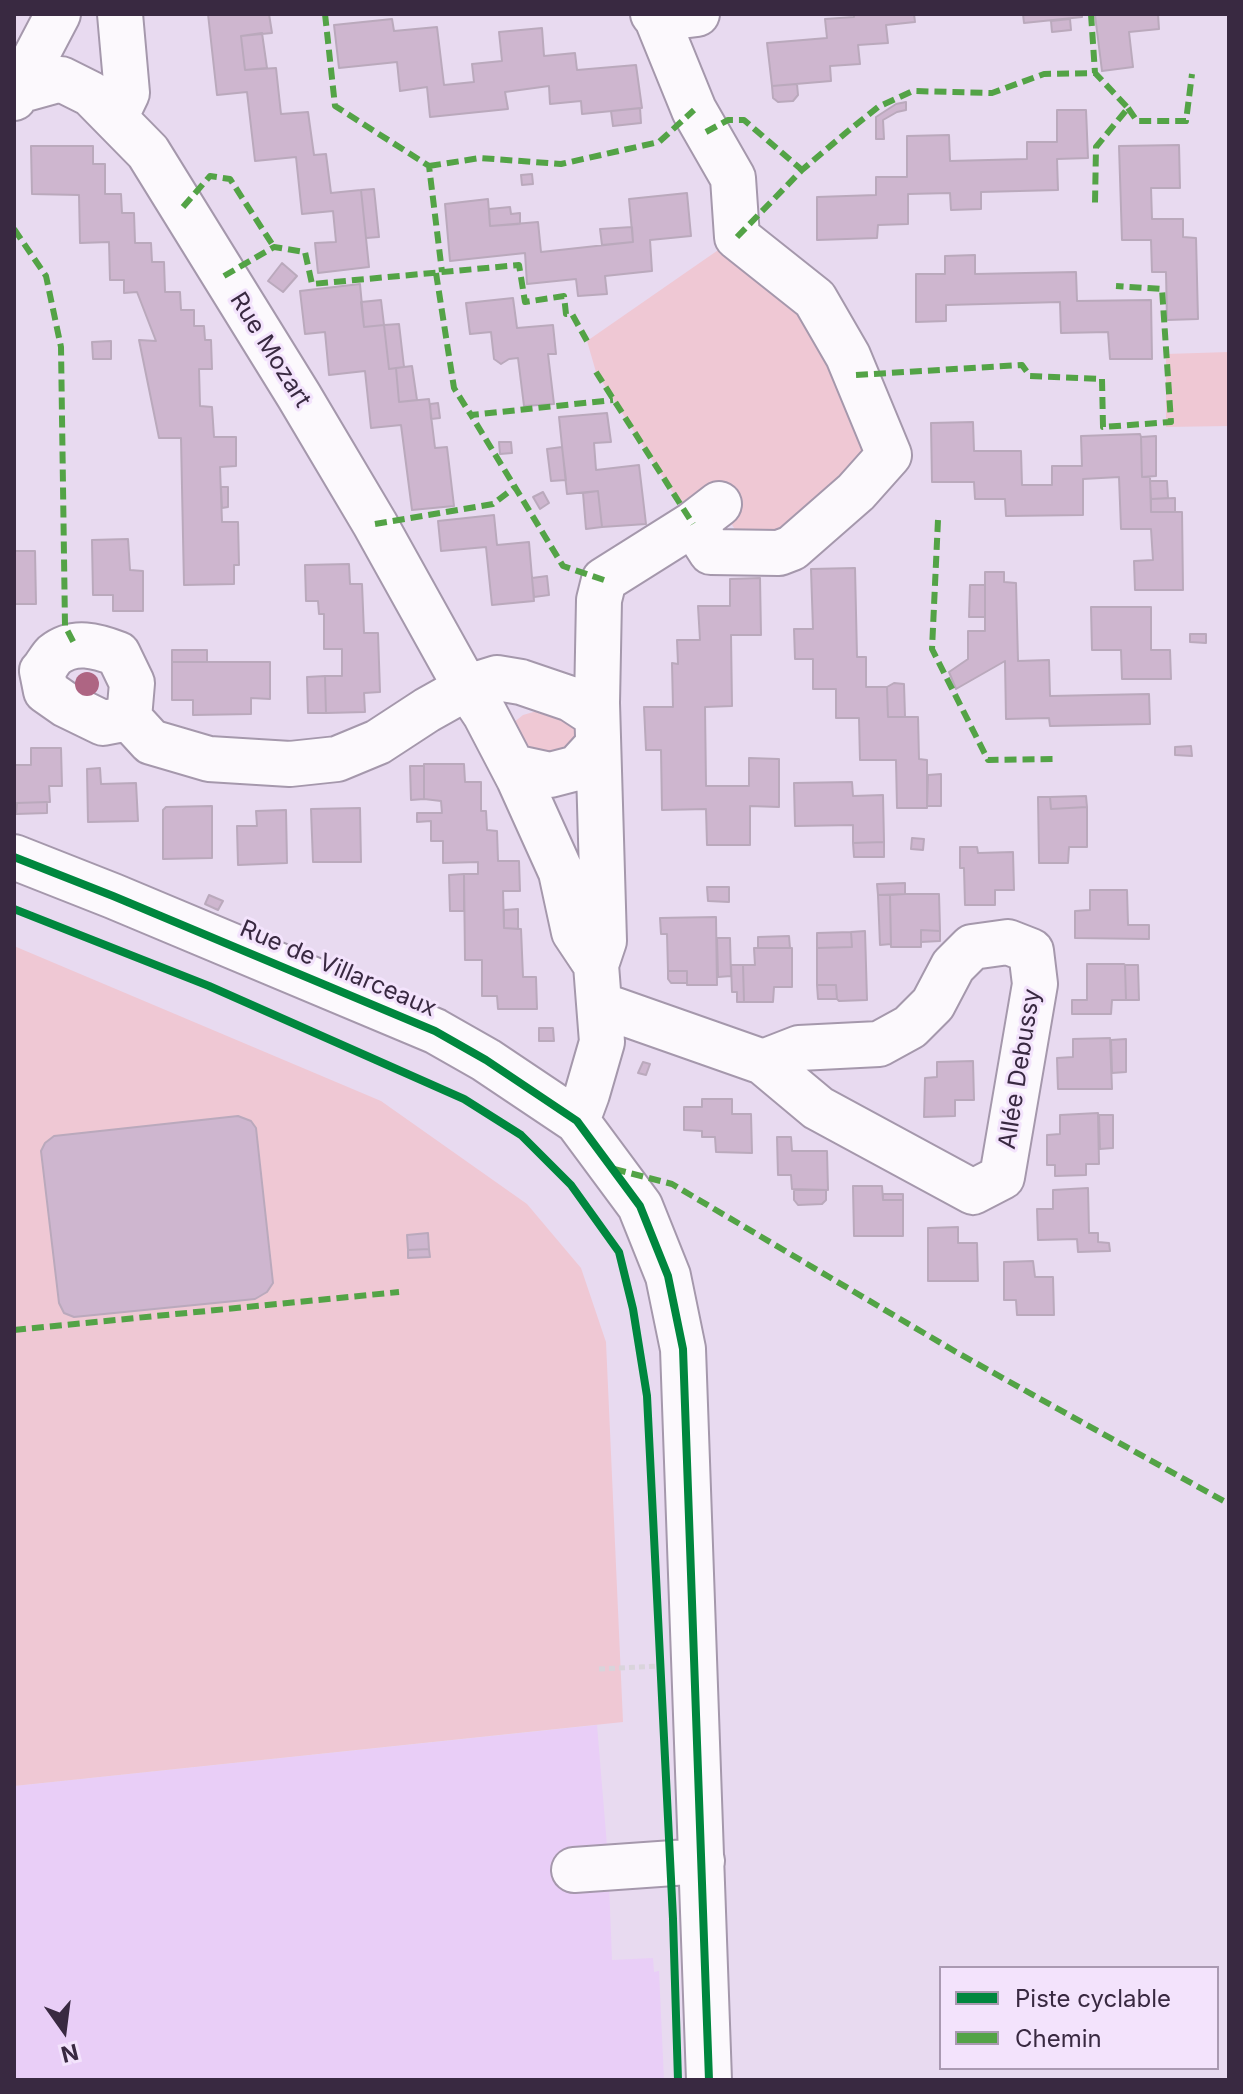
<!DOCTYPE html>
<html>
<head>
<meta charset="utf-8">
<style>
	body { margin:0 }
	#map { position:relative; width:1243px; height:2094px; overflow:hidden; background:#e8daf0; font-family:Inter,sans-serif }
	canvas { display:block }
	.frame { position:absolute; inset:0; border:16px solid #392941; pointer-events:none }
	.legend { position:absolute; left:939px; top:1966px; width:280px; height:104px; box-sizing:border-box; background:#f3e3fc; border:2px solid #a999b1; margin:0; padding:10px 14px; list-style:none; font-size:24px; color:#392941 }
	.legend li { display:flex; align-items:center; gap:16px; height:40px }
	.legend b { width:40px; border:2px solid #a999b1 }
	.north { position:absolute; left:24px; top:1990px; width:80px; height:80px; -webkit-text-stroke:6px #f3e3fc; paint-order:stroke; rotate:166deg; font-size:22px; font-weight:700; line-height:32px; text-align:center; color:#392941 }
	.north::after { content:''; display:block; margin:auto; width:28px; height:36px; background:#392941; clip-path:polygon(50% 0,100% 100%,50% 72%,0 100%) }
</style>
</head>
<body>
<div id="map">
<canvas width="1243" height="2094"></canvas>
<div class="frame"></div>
<ul class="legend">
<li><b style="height:10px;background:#00873e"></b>Piste cyclable</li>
<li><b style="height:10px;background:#53a346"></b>Chemin</li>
</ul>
<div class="north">N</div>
</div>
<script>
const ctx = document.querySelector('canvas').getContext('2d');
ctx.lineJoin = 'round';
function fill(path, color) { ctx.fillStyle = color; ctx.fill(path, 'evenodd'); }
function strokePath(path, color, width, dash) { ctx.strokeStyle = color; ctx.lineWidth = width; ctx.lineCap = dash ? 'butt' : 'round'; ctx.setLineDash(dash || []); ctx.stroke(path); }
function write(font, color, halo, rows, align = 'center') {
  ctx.font = font + ' Inter,sans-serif'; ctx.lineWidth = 6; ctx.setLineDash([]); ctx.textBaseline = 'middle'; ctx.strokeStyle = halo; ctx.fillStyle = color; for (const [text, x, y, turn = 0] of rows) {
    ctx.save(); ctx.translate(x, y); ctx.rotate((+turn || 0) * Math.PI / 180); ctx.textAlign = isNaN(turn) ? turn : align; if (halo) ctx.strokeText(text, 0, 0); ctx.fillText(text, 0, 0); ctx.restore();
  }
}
const built = new Path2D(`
	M597 1725 608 1858 612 1960 653 1958 654 1972 659 1971 664 2080H14V1786Z`);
const green = new Path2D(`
	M737 237 815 299 889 455 749 553 713 493 687 515 596 372 587 341Z
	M1229 352V426L1166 427V354Z
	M544 709 582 723 584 746 530 762 513 723 523 715Z
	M14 946 381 1101 527 1204 581 1268 606 1342 623 1722 14 1786Z`);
const building = new Path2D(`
	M208 14H269L272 33 241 36 245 70 276 68 281 114 308 112 314 155 326 154 331 193 361 190 369 267 318 273 315 243 336 242 333 211 302 214 296 157 255 161 247 92 217 95Z
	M854 14H914L915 22 886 25 888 43 858 45 860 64 830 66 831 81 772 86 767 43 827 38 825 19 854 17Z
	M1023 14H1082V17L1024 23Z
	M1107 14H1158L1159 29 1129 32 1133 67 1102 71 1095 15Z
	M392 19 394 31 437 27 444 85 474 82 472 64 502 61 499 32 542 28 544 56 575 53 577 70 636 65 642 108 582 114 581 101 550 104 549 86 505 92 508 109 430 117 427 87 400 91 397 62 339 68 334 25Z
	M1070 19 1071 30 1052 32 1051 21Z
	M262 33 267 68 245 70 241 36Z
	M797 84 798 95 793 101 778 102 773 98 772 86Z
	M906 102V110L897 112 883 120 884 139H876V117L896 104Z
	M640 108 641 123 613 126 611 111Z
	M1057 110H1086L1088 158 1057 159 1058 190 981 192V209L951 210 950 193 908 194V224L878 225 877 238 817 240V197L876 195V177H907V136L949 135 950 161 1027 159V142H1057Z
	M1179 145 1180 188H1151L1152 219H1183V237L1196 238 1198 319 1167 320 1166 272H1152L1151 240H1122L1119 146Z
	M31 146H93V164H105V194H121L122 213H134L135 243H151L152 262H164L165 292H180L181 310H194V326H204L205 340H211L212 369H199L200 406 212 407 214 437H236V466L220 467 222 522H238L239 565H234V584L184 585 181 438H159L139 340 156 341 137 292 124 293V280H110L109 242 80 243 79 195 32 194Z
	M532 174 533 184 522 185 521 175Z
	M374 189 379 237 366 238 361 190Z
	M687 193 691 236 650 240 652 271 605 276 607 294 578 296 576 279 527 284 525 253 450 261 445 204 488 199 490 226 538 222 541 252 633 242 629 199Z
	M510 207 511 214 520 213V224L490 226 489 209Z
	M632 227 633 242 602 245 600 229Z
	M975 255V274L1076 272 1077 301 1151 300 1152 359H1110L1108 332 1061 333 1060 302 946 305V321L916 322V274H945V256Z
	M282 263 297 276 283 292 268 281Z
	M360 284 364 327 384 325 389 369 396 368 399 402 429 399 435 448 447 447 454 506 412 510 401 425 371 428 365 371 329 375 325 332 305 334 300 291Z
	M513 298 517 328 553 325 556 354H548L554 404 524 406 518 358 509 359 501 364 494 359 491 332 470 334 466 303Z
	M381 300 384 325 364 327 361 302Z
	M399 324 404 367 389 369 384 325Z
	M111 341V359H93L92 342Z
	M412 366 417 400 399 402 396 368Z
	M438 403 440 418 431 419 430 404Z
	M607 413 611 442 594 443 596 470 639 465 646 524 602 527 598 491 567 494 559 417Z
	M973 422 974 451H1021L1022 485H1052V466H1082L1081 436 1140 434 1141 437 1142 477H1150L1151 512H1182L1183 590H1135L1134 561 1153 560 1151 529H1121L1119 477 1083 479V515L1006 516 1005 499H975L974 482H932L931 423Z
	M1156 436V476L1142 477 1141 437Z
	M499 442H511L512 453 500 454Z
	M562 447 566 480 551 481 547 449Z
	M1150 481H1167L1168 498 1151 499Z
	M221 487H228V507L222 508Z
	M598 491 602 527 586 529 583 493Z
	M543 492 549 503 540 509 533 497Z
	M1175 498V512H1151V499Z
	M494 515 497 545 529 542 534 601 492 605 486 547 441 551 438 521Z
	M128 539 130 570 143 571V611H113V595H93L92 540Z
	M14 551H35L36 604H14Z
	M349 564 350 584H362L364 633H378L380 692 364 693 365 712 326 713 325 676H342V649H324V614H319L318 601H306L305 565Z
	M855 568 857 657H866V687H887L888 717H918L919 759 927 760V808H897L896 760H860L859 718H836V689H813V659H795L794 629H813L811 569Z
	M985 572H1004V582L1016 583 1018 661 1049 660 1050 696 1149 694 1150 724 1050 726 1049 718 1006 719 1005 661 956 689 949 672 968 659V631H985Z
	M547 576 549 595 534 597 532 578Z
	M760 578 761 635H731L732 706 705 707 706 786H749V758L779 759V807L750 806V845H707L706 809 662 810 661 750H646L644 707H673L672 663 678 664 677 640H700L698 606H730V579Z
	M970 585H985V617H969Z
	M1091 607H1151V650H1170L1171 679H1122L1121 650H1092Z
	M1190 634H1206V643L1190 642Z
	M172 650H207V662H172Z
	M172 662H270V699L251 698V714L193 715V700H172Z
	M325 676 326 713H308L307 677Z
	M894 683 904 684 905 717H888L887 687Z
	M1191 746 1192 756 1175 755V747Z
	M31 748H61L62 786H49L50 802 14 803V765H31Z
	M424 764H464L465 782H481V811H486L487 830 497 831 498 861H519L520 891H503L504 928 521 929 523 977H536L537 1009H498L497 996H482V960H465L464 874H478V862L443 863V841H431V821L417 822V813H442L441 801 424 799Z
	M410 766H424V799L411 800Z
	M100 768 101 784 136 783 138 821 88 822 87 769Z
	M941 774V806H927L928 775Z
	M852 782 853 796 883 795 884 842 853 843V825L795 826 794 783Z
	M1086 796 1087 807 1051 809 1050 797Z
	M1038 797H1050L1051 809 1087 807V847H1069L1068 863H1039Z
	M47 802V813L16 814 17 803Z
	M212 806V858L163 859V810L166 807Z
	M360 808 361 862H313L311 809Z
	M286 810 287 863 238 865 237 826H257L256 811Z
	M912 838 924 839 923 850 911 849Z
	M884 842V857H854L853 843Z
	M960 847H977L978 853 1013 852 1014 890H995V905H965L964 868H960Z
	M464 874V911H450L449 875Z
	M905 883V894L878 895 877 884Z
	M707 887H729V902L708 901Z
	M1090 890H1127L1128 925H1149V939L1075 938V911L1090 910Z
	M905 894H939L940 931 921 930V947H891L890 895Z
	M209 895 223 901 218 910 205 904Z
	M878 895H890L891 944 880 945Z
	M518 909V929L504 928V910Z
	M716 917 717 985H687V971H668L667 934H661L660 918Z
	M921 930 940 931V941L921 942Z
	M865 931 867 1000 839 1001 837 999 836 985H817V948L852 947 851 932Z
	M851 932 852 947 817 948V933Z
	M789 936 790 948H758V937Z
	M717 938H730L731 976 718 977Z
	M754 948H792V987H774L773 1002H744L743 965H755Z
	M1087 964H1124L1125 965 1126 1000H1112L1111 1014H1072V1000H1087Z
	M731 965H743L744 1002H737V992H732Z
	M1125 965H1138L1139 1000H1126Z
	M668 971H687V983H671L668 979Z
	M817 985H836L837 999H818Z
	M539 1028H553L554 1041H539Z
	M1110 1038 1112 1089H1058L1057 1058 1073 1057V1039Z
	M1126 1039V1072L1112 1073 1111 1040Z
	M973 1061 974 1100H955V1116L924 1117 925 1078 937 1077V1062Z
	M643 1062 650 1064 646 1075 638 1073Z
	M702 1099H732V1114H751L752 1153 716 1152 715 1137H702V1131L684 1130V1107H702Z
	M1098 1113 1099 1164H1086V1175L1055 1176V1165H1047V1135L1060 1134V1115Z
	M1099 1115H1113V1148L1100 1149Z
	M238 1116 251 1121 256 1128 273 1283 267 1292 255 1299 74 1317 64 1313 59 1303 41 1151 45 1143 54 1136Z
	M777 1137H791L792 1151H827L828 1190 792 1189 791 1175H778Z
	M853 1186H882L883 1200H903V1236H854Z
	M1088 1188 1089 1233H1098V1242L1109 1243 1110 1251 1078 1252 1077 1239 1038 1240 1037 1209H1053V1190Z
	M794 1190H826V1200L822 1204 798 1205 794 1200Z
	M883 1194H903V1200H883Z
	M958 1227V1243H977L978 1281H928V1228Z
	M428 1233 429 1249 408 1250 407 1235Z
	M429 1249 430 1257 408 1258V1250Z
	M1033 1261 1035 1277H1053L1054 1315H1017L1016 1300H1004V1262Z`);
const path = new Path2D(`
	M599 1669 658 1666`);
const minor = new Path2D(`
	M653 14 657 19 697 14
	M657 19 694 110 733 178 737 237 815 299 848 356 889 455 856 492 792 548 779 553 711 552 693 524
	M14 92 61 79 91 94 148 152 299 396 375 524 459 675 485 714 519 779 561 872 574 932 596 965
	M14 98 58 14
	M115 118 127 93 120 14
	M129 718 103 723 66 705 46 691 42 671C46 667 50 659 54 655 74 639 97 646 118 654L132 683 129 718 151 742 209 759 290 764 337 759 378 742 427 710 468 687 497 678 521 682 571 699 597 716
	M513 767 550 775 577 768 598 745
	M14 857 113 896 435 1031 486 1060 577 1121 640 1206 668 1276 683 1349 709 2080
	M601 1005 763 1062 818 1108 973 1192 1002 1177 1035 984 1031 951 1008 942 972 947 953 966 933 1004 910 1027 879 1044 799 1048 763 1062
	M577 1121 587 1094 602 1042 596 965 604 941 597 703 599 600 604 580 693 524 719 504
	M574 1870 702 1861`);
const quiet = new Path2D(`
	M325 14 335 106 429 166 442 272
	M1091 14 1095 73
	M1128 108 1137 121H1186L1192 74
	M706 132 728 120H744L802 170
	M429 166 480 158 561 164 659 142 694 110
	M183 207 210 176 230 179 274 247
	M14 229 46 276 61 347 65 626 75 645
	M737 237 802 170 848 131 878 107 913 91 992 93 1044 74 1095 73 1128 108 1096 147 1095 203
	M436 273 454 388 471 415
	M224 276 274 247 305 252 312 284 519 265 525 302 564 296 566 314H572L587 341
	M596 372 693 524
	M856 375 1022 365 1030 376 1102 379 1103 427 1171 422 1162 289 1116 286
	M938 520 932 649 988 760 1056 759
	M375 524 493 504 515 487
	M604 580 563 566 471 415 613 400
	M614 1169 672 1184 956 1352 1229 1504
	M14 1330 399 1292`);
const cycleway = new Path2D(`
	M14 857 113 896 435 1031 486 1060 577 1121 640 1206 668 1276 683 1349 709 2080
	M14 909 209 986 464 1099 521 1135 571 1185 619 1252 633 1309 647 1396 673 1919 678 2080`);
const trees = [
	[87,684]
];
const streetNames = [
	["Rue Mozart",270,350,58],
	["Rue de Villarceaux",338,969,23],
	["Allée Debussy",1020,1069,-81]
];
fill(built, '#e9cef7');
fill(green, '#efc8d4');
fill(building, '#ceb6cf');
strokePath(building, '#baa9bc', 2);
strokePath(minor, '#a598ac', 48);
strokePath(path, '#d9d4db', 5, [6, 4]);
strokePath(minor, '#fcf9fd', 44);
strokePath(quiet, '#53a346', 6, [12, 6]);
strokePath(cycleway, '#00873e', 8);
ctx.fillStyle = '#ae6583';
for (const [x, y] of trees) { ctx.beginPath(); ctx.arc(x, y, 12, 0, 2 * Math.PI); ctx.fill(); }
write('24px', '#392941', '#f3e3fc', streetNames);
</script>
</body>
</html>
